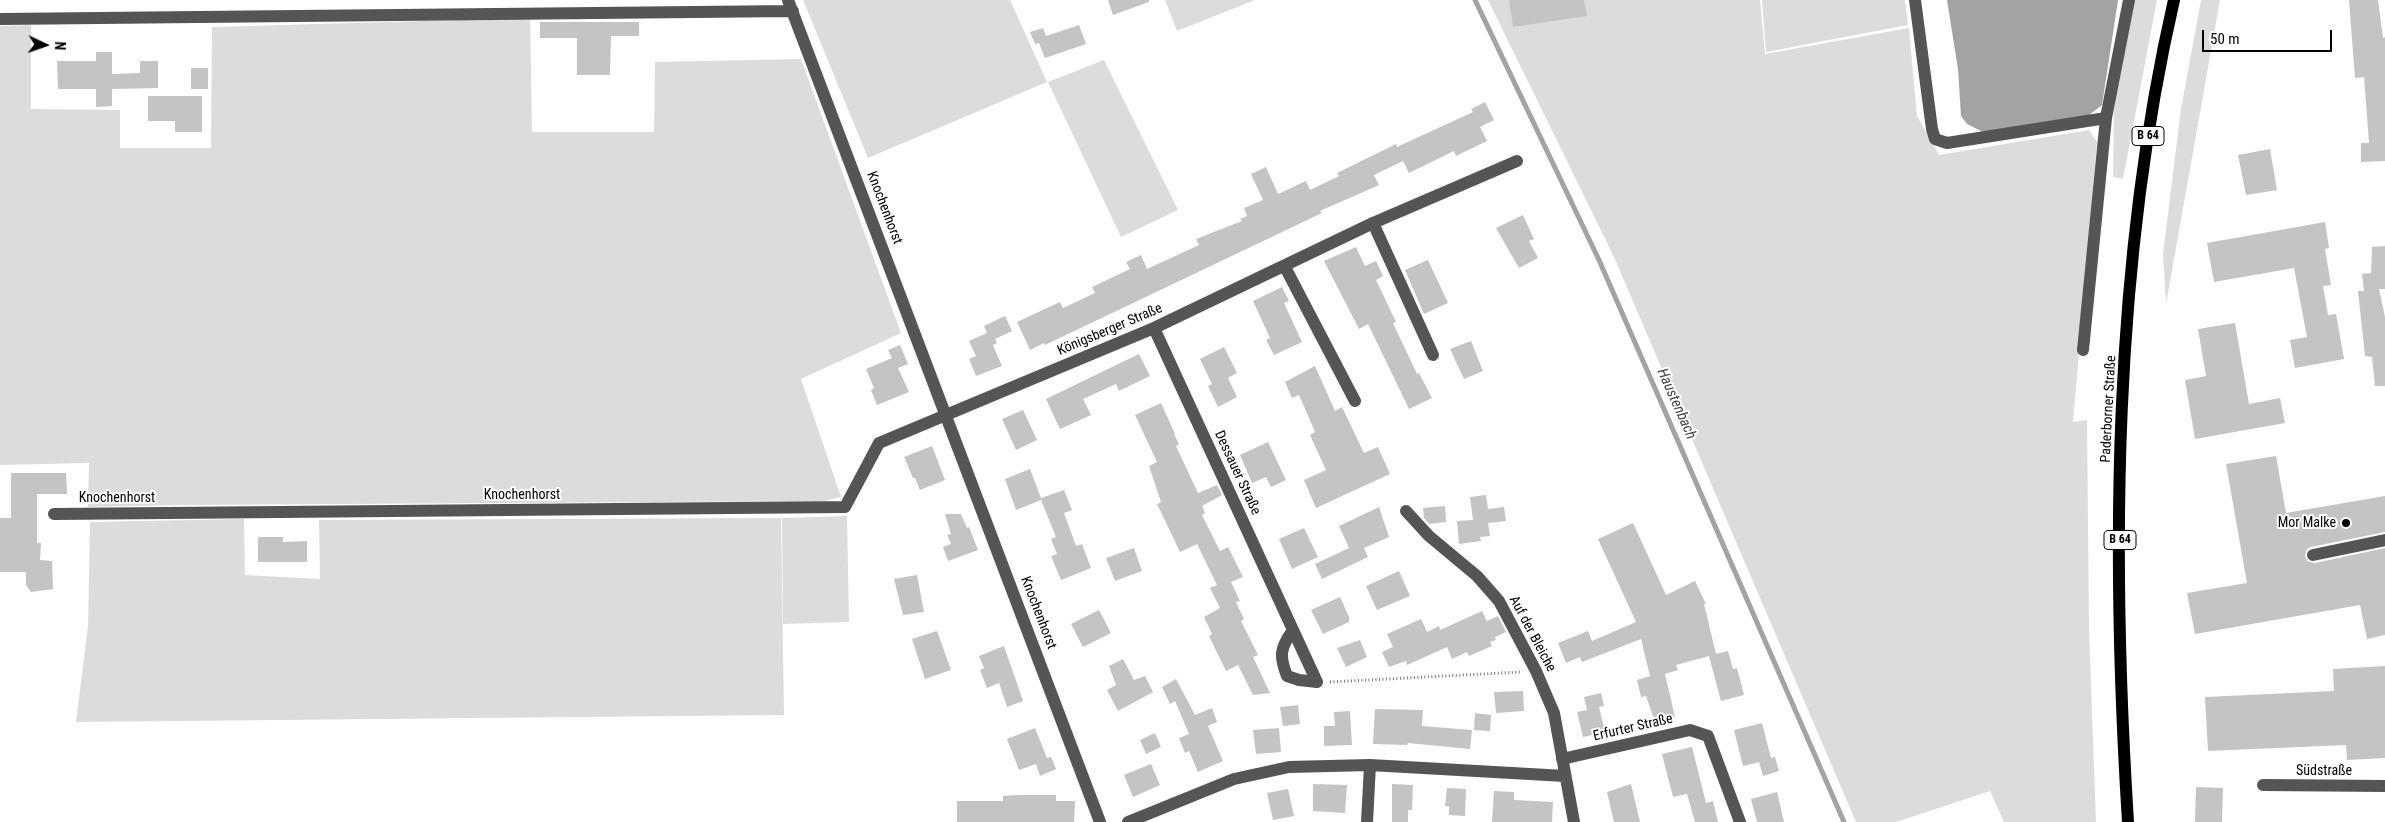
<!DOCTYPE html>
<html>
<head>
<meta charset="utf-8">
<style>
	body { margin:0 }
	#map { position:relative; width:2385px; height:822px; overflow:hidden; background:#fff; font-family:"Roboto Condensed",sans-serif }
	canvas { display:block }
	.north { position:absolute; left:20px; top:20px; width:50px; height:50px; -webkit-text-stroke:4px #fff; paint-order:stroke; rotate:93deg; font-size:14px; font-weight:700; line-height:20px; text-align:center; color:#000 }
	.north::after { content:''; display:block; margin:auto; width:18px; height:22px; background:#000; clip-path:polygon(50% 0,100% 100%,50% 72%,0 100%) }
	.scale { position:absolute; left:2202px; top:30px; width:130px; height:22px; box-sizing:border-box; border:2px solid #000; border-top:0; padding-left:6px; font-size:15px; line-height:18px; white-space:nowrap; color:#000; -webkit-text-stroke:4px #fff; paint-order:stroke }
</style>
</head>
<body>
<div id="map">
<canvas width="2385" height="822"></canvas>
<div class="north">N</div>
<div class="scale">50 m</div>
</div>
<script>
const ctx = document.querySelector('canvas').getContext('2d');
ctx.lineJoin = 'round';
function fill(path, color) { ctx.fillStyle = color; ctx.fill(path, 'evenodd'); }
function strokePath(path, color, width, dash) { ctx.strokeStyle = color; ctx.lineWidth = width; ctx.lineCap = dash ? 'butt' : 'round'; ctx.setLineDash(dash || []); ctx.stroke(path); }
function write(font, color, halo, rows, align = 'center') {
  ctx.font = font + ' "Roboto Condensed",sans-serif'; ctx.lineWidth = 4; ctx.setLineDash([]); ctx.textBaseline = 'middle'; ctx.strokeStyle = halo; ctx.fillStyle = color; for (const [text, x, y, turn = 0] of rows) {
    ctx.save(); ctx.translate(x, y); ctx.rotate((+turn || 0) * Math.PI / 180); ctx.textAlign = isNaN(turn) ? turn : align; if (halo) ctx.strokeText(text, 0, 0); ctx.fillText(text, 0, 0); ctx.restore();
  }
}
const green = new Path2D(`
	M803 0H1010L1047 82 868 158Z
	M1165 0H1255L1177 31Z
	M1488 0H1760L1765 54 1909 28 1917 116 1939 155 2089 130 2097 142 2073 422 2087 420 2089 628 2096 822H2004L1990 791 1896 822H1856L1614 257Z
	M1762 0H1905L1908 25 1766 52Z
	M2132 0H2157L2123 179 2113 177 2114 110Z
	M2201 0H2220L2166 304 2163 254 2181 109Z
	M530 18 532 132H654L655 62 801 59 901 333 801 379 841 497 824 501 182 505 88 507 89 463 0 465V26L31 25V109L120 110V148H211L212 27Z
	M1104 60 1178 210 1121 237 1048 82Z
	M847 516 849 622 783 624 782 518Z
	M781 518 784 715 76 722 88 626 90 522 244 519 245 575 320 579 319 520Z`);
const water = new Path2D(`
	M1947 0H2118L2102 105 2089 115 1983 132 1967 124 1961 116 1958 69Z`);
const stream = new Path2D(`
	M1475 0 1599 260 1844 822`);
const building = new Path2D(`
	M1108 0H1149V2L1113 15Z
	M1509 0H1584L1587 16 1513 27Z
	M2349 0H2378L2383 38 2385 37V161L2361 162V143H2369L2364 77 2355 78Z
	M540 22H639V36H611L610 75H577V38H540Z
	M1079 25 1086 44 1045 58 1039 43 1035 44 1030 32 1043 28 1046 36Z
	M96 52H112V74L140 73V61H158V88L112 89V106L96 107V89H58L57 61H96Z
	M191 68H208V89H191Z
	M148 96H202V132H175V121H148Z
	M1485 102 1494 120 1480 127 1487 141 1456 156 1454 151 1409 173 1403 161 1374 175 1379 185 1320 211 1322 213 1045 345 1044 343 1030 350 1017 322 1060 302 1063 308 1095 293 1092 287 1130 269 1126 262 1141 255 1147 269 1199 245 1196 239 1242 221 1240 219 1247 216 1244 208 1263 200 1251 174 1266 167 1278 194 1306 181 1310 190 1339 176 1337 173 1396 144 1397 147 1473 112 1471 109Z
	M2270 149 2277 190 2246 195 2238 155Z
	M1523 215 1534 239 1529 241 1538 258 1519 268 1496 228Z
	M2325 222 2329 248 2325 249 2331 285 2323 286 2328 315 2336 314 2344 359 2295 368 2290 340 2307 337 2294 268 2214 282 2207 243Z
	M2385 246V289H2379L2385 317V386H2375L2372 357 2365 356 2358 291H2364L2362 274 2371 273 2372 247Z
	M1356 247 1365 266 1376 261 1383 276 1376 280 1396 322 1393 323 1417 374 1419 373 1432 398 1409 409 1368 324 1359 329 1324 261Z
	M1428 260 1448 303 1424 314 1405 270Z
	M1282 287 1289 301 1284 303 1302 342 1274 355 1266 340 1270 338 1253 301Z
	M1005 316 1012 331 995 339 997 343 993 345 1002 366 976 376 969 359 976 356 969 341 987 333 984 326Z
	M2235 323 2249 404 2280 398 2285 423 2195 439 2185 380 2206 376 2198 329Z
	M1471 341 1483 371 1464 379 1450 349Z
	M900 345 908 364 898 368 909 392 877 405 871 390 874 388 866 369 892 358 888 350Z
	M1224 347 1237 373 1228 378 1237 397 1218 407 1208 386 1212 384 1200 359Z
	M1139 354 1150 376 1119 391 1116 384 1083 399 1091 415 1060 429 1046 399Z
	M1315 366 1335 411 1342 407 1364 453 1378 447 1390 474 1316 508 1304 480 1326 470 1310 435 1315 432 1299 395 1292 398 1285 382Z
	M1161 403 1175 434H1174L1179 444 1176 446 1198 493 1217 485 1222 495 1202 506 1205 513 1202 515 1220 551 1228 547 1243 577 1231 582 1240 601 1236 602 1244 619 1241 621 1258 655 1253 657 1270 693 1253 695 1238 665 1226 671 1209 636 1212 634 1204 617 1220 608 1210 588 1217 585 1197 544 1180 552 1157 504 1161 502 1149 466 1157 462 1135 415Z
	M1023 410 1037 440 1016 450 1002 419Z
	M1268 442 1286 480 1271 487 1266 477 1252 483 1240 455Z
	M932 446 945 480 920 490 915 478H913L904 457Z
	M2276 456 2286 513 2385 496V532L2311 547 2307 549 2305 556 2307 561 2315 563 2385 548V635L2367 639 2360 605 2195 634 2187 593 2247 583 2226 464Z
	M1030 469 1041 498 1064 490 1072 510 1064 513 1076 546 1082 544 1091 568 1061 580 1051 556 1057 554 1051 539 1056 537 1041 500 1016 510 1005 479Z
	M11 473H66L67 494H37V543H41L40 560 52 561 53 589 31 592 26 585V572H0V518H11Z
	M1486 495 1488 509 1504 507 1506 521 1488 523 1490 536 1480 537 1481 541 1459 544 1457 521 1473 520 1470 497Z
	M1445 506 1446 522 1429 524 1424 518 1423 508Z
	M1379 507 1389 537 1364 548 1368 557 1322 579 1315 564 1349 548 1339 526Z
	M945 514H961L967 528 969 527 978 550 948 561 943 547 951 544 947 535 951 534Z
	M1633 523 1666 595 1695 581 1706 604H1704L1716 654 1728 651 1733 669 1737 668 1744 695 1721 701 1709 656 1676 665 1678 670 1665 674 1675 717 1655 722 1646 696 1641 697 1637 680 1650 676 1641 639 1582 662 1580 657 1566 663 1558 643 1588 631 1592 641 1636 622 1598 539Z
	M1304 528 1318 557 1292 569 1279 539Z
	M258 537H283V542L307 541V562H258Z
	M1134 548 1142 571 1115 581 1106 558Z
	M1399 571 1410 596 1377 610 1366 586Z
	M917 575 924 612 903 615 894 579Z
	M1340 597 1349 617V622L1323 634 1311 610Z
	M1099 610 1111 633 1083 647 1071 624Z
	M1482 611 1487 621 1498 616 1506 632 1495 637 1496 640 1490 642 1492 646 1469 656 1467 652 1452 659 1447 647 1407 665 1406 661 1389 667 1382 652 1393 647 1387 634 1421 619 1427 632 1439 626 1440 630Z
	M937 631 951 670 925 679 912 639Z
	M1360 640 1367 657 1346 667 1337 648Z
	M1004 646 1023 701 1007 707 999 683 987 688 980 670 984 668 979 656Z
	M1123 659 1134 680 1145 676 1153 692 1118 711 1107 690 1116 685 1109 666Z
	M2385 666V758L2347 760 2346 745 2208 751 2205 697 2334 691 2333 669Z
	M1176 679 1195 715 1212 708 1217 722 1208 726 1223 761 1198 772 1189 751 1185 753 1179 738 1189 734 1175 701 1170 704 1162 687Z
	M1523 691 1524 711 1496 713 1494 692Z
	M1601 693 1604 706 1599 707 1605 732 1583 737 1577 712 1587 710 1584 697Z
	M1298 705 1300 724 1283 726 1280 707Z
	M1375 709 1423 710 1422 726 1472 730 1470 749 1408 743 1407 745 1373 744Z
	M1350 711 1352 745 1324 746V726H1335L1334 712Z
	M1475 713 1491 715 1490 731 1474 730Z
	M1762 723 1771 758 1775 757 1779 771 1763 776 1759 762 1743 766 1734 730Z
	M1035 728 1047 758 1051 757 1056 769 1040 776 1036 764 1019 770 1007 739Z
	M1279 728 1281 752 1256 754 1253 730Z
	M1155 733 1161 747 1146 754 1140 740Z
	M1692 747 1706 803 1713 801 1718 822H1695L1687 794 1673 797 1662 754Z
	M1151 764 1160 785 1133 797 1124 775Z
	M1313 784 1347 785 1345 813 1313 811Z
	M1392 784 1413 785 1412 810H1408V822H1392Z
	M1631 784 1640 822H1614L1607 792Z
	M2196 787 2223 788 2222 822H2195Z
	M1447 788 1466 789 1465 816 1449 815V806H1445Z
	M1288 789 1294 816 1273 820 1267 793Z
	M1494 791 1514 792V800L1553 802 1552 822H1492Z
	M1777 792 1784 822H1757L1751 799Z
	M1018 795H1056V801H1075L1074 822H957V801H1003V796Z`);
const path = new Path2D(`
	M1330 682 1521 672`);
const minor = new Path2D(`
	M788 0 1100 822
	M1915 0 1932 129 1935 139 1947 143 2106 118 2083 350
	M0 19 793 11
	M2106 118 2129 0
	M1373 223 1433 355
	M1285 267 1355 401
	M1154 328 1293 630C1280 648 1279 656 1287 676L1299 680 1317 682 1293 630
	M1406 511 1429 536 1477 576 1499 601 1536 671 1554 713 1574 822
	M54 514 845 507 879 443 1154 328 1373 223 1517 161
	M2313 555 2385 540
	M1562 759 1690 730 1708 736 1740 822
	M2263 785 2385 786
	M1128 822 1234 779 1289 767 1370 765 1565 776
	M1367 822 1370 765`);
const major = new Path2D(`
	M2128 822C2111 552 2113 265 2174 0`);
const markers = [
	[2346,523,5,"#000"]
];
const shields = [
	[2148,136,32],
	[2120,540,32]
];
const shieldNames = [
	["B 64",2148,136],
	["B 64",2120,540]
];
const streetNames = [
	["Knochenhorst",884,208,69],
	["Königsberger Straße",1110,330,-23],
	["Paderborner Straße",2109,409,-87],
	["Dessauer Straße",1237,473,65],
	["Knochenhorst",522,495],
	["Knochenhorst",117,498],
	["Knochenhorst",1038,613,69],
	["Auf der Bleiche",1532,634,62],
	["Erfurter Straße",1633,728,-13],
	["Südstraße",2324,771]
];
const poiNames = [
	["Mor Malke",2336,523]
];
const waterNames = [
	["Haustenbach",1676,404,66]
];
fill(green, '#dcdcdc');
fill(water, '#a3a3a3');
strokePath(stream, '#a3a3a3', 5);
fill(building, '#c4c4c4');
strokePath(path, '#777', 3, [1, 2.5]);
strokePath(minor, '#555', 12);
strokePath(major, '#000', 12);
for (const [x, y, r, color] of markers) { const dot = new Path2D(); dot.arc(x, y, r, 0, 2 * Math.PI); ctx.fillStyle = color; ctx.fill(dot); strokePath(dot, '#fff', 2); }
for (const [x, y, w] of shields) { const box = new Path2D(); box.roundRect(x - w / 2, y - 9.5, w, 19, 4); ctx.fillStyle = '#fff'; ctx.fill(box); strokePath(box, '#000', 1); }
write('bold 12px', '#000', null, shieldNames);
write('14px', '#000', '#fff', streetNames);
write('14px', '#000', '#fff', poiNames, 'right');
write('italic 15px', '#444', '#fff', waterNames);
</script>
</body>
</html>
